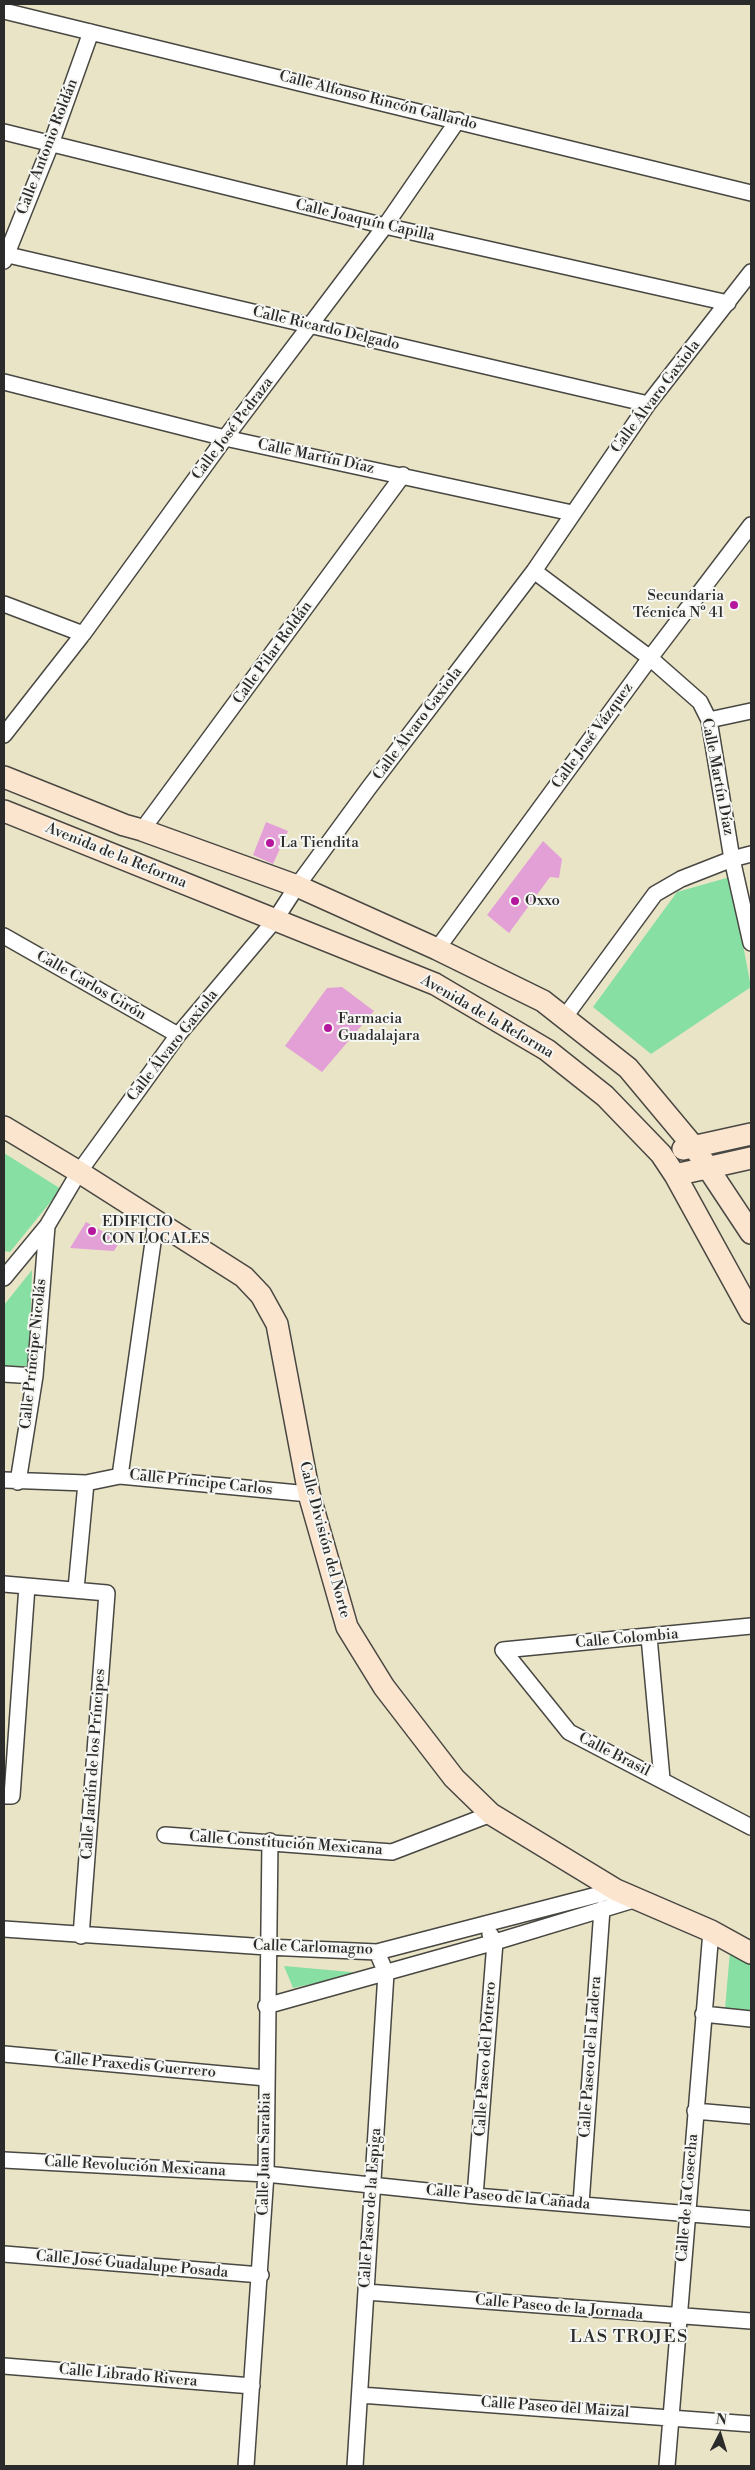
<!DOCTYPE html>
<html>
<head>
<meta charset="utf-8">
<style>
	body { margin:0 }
	#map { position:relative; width:755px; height:2470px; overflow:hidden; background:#e9e4c6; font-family:"Libre Bodoni",serif }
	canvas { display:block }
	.frame { position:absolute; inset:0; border:5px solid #2b2b2b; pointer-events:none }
	.north { position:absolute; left:695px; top:2410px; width:50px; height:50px; -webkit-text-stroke:4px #f6f6f2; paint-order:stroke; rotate:5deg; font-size:14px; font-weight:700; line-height:20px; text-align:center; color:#2b2b2b }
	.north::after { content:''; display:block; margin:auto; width:18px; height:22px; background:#2b2b2b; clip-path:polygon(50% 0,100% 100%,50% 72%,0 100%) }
</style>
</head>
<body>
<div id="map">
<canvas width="755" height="2470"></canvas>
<div class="frame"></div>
<div class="north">N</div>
</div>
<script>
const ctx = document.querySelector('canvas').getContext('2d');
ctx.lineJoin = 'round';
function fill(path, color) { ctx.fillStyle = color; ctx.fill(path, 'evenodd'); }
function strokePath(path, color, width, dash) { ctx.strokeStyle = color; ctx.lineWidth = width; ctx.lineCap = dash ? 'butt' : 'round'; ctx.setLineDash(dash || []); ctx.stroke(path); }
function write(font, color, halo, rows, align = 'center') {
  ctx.font = font + ' "Libre Bodoni",serif'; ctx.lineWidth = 4; ctx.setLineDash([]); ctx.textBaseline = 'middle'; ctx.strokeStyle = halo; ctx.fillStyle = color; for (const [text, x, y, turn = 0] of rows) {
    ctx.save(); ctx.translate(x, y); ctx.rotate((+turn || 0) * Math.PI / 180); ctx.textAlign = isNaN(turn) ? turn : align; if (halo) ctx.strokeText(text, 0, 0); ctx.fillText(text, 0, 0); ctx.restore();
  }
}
const green = new Path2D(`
	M730 877 751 987 651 1054 593 1007 677 892Z
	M4 1153 61 1189 10 1252 4 1251Z
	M32 1270 29 1367 4 1365V1305Z
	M730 1951 751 1962V2012L725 2009Z
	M284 1966 362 1973 293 1988Z`);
const building = new Path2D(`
	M266 822 288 831 273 864 253 855Z
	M543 841 562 859 559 878 550 877 509 933 487 915Z
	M342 987 374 1011 322 1072 285 1046 327 988Z
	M86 1222 120 1241 114 1251 70 1248Z`);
const street = new Path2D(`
	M4 11 751 193
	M4 132 385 226 728 303
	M4 254 648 404
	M4 261 51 144 91 32
	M4 382 225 438 572 513
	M534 571 650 658 700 702 709 720 732 859 751 943
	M4 604 83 634
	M709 720 751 711
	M4 735 83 634 225 438 385 226 458 120
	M142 830 403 475
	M4 936 178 1035
	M437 949 650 658 751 525
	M564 1018 655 894 681 879 732 859 751 854
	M4 1278 47 1226 79 1172 178 1035 275 920 297 886 368 789 534 571 648 404 751 272
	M4 1374 35 1376
	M120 1476 156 1221
	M4 1480 86 1483 120 1476 309 1494
	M18 1482 35 1376 47 1226
	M4 1584 107 1593 81 1936
	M76 1589 86 1483
	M649 1637 662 1779
	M503 1650 569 1732 751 1827
	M503 1650 751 1626
	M4 1796H12L27 1586
	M165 1835 392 1852 491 1814
	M4 1929 267 1947 377 1952 616 1890
	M266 2006 495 1942 637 1899
	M703 2014 751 2019
	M4 2054 266 2078
	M695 2111 751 2116
	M4 2160 266 2174 475 2196 751 2219
	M475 2196 495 1942 490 1934
	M581 2204 602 1909
	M4 2254 261 2275
	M366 2292 751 2321
	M4 2366 252 2386
	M360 2395 751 2424
	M246 2466 266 2174 270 1841
	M355 2466 386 1973 377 1952
	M667 2466 711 1931`);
const secondary = new Path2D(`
	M4 777 124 825 142 830 297 886 437 949 543 1001 628 1068 694 1147 751 1233
	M4 811 435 984 547 1050 605 1096 661 1154 675 1175 751 1313
	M4 1127 79 1172 244 1277 261 1295 277 1324 309 1494 347 1627 384 1687 454 1778 491 1814 616 1890 711 1931 751 1953
	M683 1149 751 1134
	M675 1175 751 1158`);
const markers = [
	[734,605,5,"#b5179e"],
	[270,843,5,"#b5179e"],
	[515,901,5,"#b5179e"],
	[328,1028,5,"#b5179e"],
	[92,1231,5,"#b5179e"]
];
const streetNames = [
	["Calle Alfonso Rincón Gallardo",378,101,14],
	["Calle Antonio Roldán",48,147,-69],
	["Calle Joaquín Capilla",365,221,13],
	["Calle Ricardo Delgado",326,329,13],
	["Calle Álvaro Gaxiola",656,397,-53],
	["Calle José Pedraza",233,429,-53],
	["Calle Martín Díaz",316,457,12],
	["Calle Pilar Roldán",273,653,-54],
	["Calle Álvaro Gaxiola",418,724,-53],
	["Calle José Vázquez",593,736,-54],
	["Calle Martín Díaz",717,777,79],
	["Avenida de la Reforma",116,856,22],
	["Calle Carlos Girón",91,986,30],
	["Avenida de la Reforma",487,1017,30],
	["Calle Álvaro Gaxiola",173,1046,-52],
	["Calle Príncipe Nicolás",34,1354,-84],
	["Calle Príncipe Carlos",201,1483,6],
	["Calle División del Norte",324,1540,75],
	["Calle Colombia",627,1639,-5],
	["Calle Brasil",614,1755,27],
	["Calle Jardín de los Príncipes",94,1764,-86],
	["Calle Constitución Mexicana",286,1844,4],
	["Calle Carlomagno",313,1948,2],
	["Calle Paseo de la Ladera",591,2057,-86],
	["Calle Paseo del Potrero",486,2059,-86],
	["Calle Praxedis Guerrero",135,2066,5],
	["Calle Juan Sarabia",265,2154,-89],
	["Calle Revolución Mexicana",135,2167,3],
	["Calle Paseo de la Cañada",508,2198,5],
	["Calle de la Cosecha",688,2198,-85],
	["Calle Paseo de la Espiga",371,2208,-86],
	["Calle José Guadalupe Posada",132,2265,5],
	["Calle Paseo de la Jornada",559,2308,5],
	["Calle Librado Rivera",128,2376,5],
	["Calle Paseo del Maizal",555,2408,4]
];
const poiNames = [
	["Secundaria",724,596,"right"],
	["Técnica Nº 41",724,613,"right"],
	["La Tiendita",280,843],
	["Oxxo",525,901],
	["Farmacia",338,1019],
	["Guadalajara",338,1036],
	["EDIFICIO",102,1222],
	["CON LOCALES",102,1239]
];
const quarterNames = [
	["LAS TROJES",629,2338]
];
fill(green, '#87dfa3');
fill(building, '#e2a0d7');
strokePath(street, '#484742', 18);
strokePath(secondary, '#484742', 24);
strokePath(street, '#fff', 15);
strokePath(secondary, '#fce5cf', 21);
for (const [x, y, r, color] of markers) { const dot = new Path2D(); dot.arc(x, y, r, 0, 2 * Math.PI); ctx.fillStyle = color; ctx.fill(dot); strokePath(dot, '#f6f6f2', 2); }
write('15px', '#2b2b2b', '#f6f6f2', streetNames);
write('15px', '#2b2b2b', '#f6f6f2', poiNames, 'left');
ctx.letterSpacing = '1px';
write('18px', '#2b2b2b', '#f6f6f2', quarterNames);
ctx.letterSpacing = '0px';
</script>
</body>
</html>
